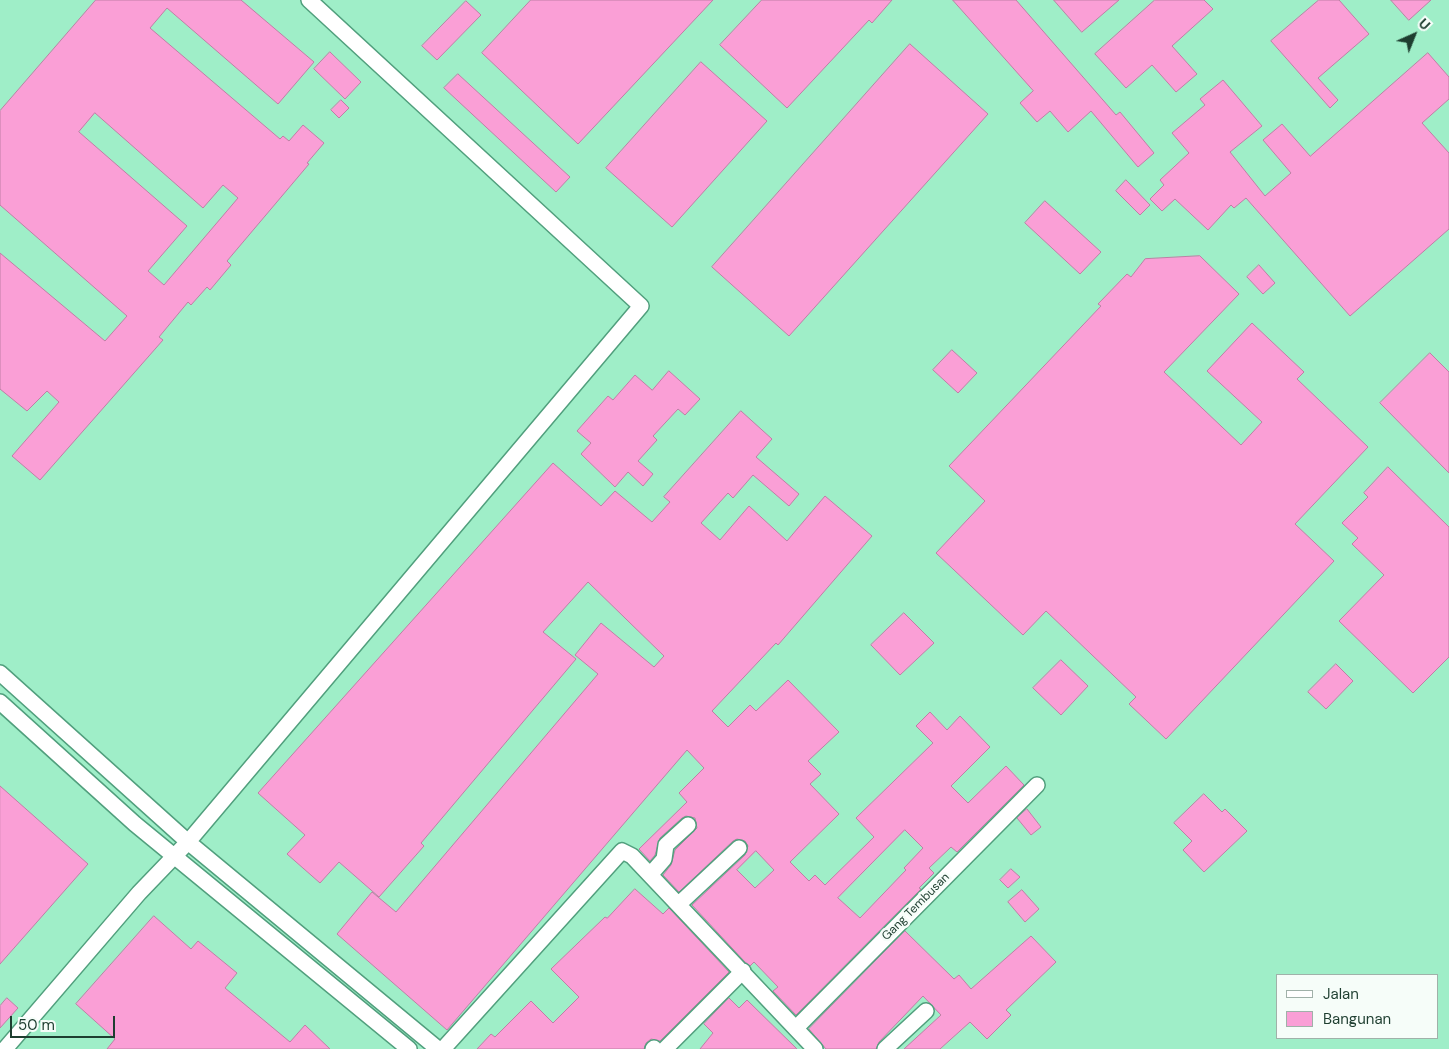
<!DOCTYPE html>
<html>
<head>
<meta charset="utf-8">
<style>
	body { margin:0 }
	#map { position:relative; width:1449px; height:1049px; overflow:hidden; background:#9feec8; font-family:"DM Sans",sans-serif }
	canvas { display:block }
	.legend { position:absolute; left:1276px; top:974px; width:162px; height:65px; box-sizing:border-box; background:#f6fdf9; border:1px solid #a0b1a9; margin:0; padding:6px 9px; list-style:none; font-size:15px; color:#1e3e30 }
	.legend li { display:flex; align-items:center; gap:10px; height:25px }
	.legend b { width:25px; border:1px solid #a0b1a9 }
	.north { position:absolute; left:1389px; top:10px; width:50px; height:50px; -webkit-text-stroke:4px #f6fdf9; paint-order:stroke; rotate:44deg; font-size:14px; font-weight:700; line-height:20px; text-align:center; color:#1e3e30 }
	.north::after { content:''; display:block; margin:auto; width:18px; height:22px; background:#1e3e30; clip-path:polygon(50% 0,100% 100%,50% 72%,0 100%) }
	.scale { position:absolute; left:10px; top:1016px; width:105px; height:22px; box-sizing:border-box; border:2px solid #1e3e30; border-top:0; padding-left:6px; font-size:15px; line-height:18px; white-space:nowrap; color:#1e3e30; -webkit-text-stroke:4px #f6fdf9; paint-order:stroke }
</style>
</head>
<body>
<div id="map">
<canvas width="1449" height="1049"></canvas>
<ul class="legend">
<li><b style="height:6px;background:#fff"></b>Jalan</li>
<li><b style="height:14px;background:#fa9fd6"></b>Bangunan</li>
</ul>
<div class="north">U</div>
<div class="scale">50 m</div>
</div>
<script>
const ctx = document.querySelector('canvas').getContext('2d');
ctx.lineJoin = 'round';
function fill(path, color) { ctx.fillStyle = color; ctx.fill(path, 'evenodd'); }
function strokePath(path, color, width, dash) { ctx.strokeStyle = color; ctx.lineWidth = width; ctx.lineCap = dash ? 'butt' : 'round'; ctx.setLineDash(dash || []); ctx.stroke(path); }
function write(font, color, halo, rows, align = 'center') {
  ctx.font = font + ' "DM Sans",sans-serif'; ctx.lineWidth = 5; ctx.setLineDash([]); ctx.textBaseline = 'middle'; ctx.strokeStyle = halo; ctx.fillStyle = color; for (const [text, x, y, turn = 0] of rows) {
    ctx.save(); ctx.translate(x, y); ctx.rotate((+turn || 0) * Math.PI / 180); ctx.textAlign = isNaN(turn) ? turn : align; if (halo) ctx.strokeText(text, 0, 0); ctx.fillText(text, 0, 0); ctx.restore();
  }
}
const building = new Path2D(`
	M96 0H241L314 62 278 104 167 8 150 28 280 139 283 136 289 141 303 125 324 143 307 163 309 164 227 261 231 265 210 290 207 287 191 305 188 302 159 337 163 340 40 480 12 456 59 402 47 391 27 411 0 389V253L105 341 127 316 0 205V111ZM95 113 203 208 223 185 238 198 164 285 148 271 187 226 79 132Z
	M531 0H713L578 144 482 53Z
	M762 0H892L872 23 869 20 787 108 720 45Z
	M953 0H1016L1116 115 1120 112 1154 153 1138 167 1091 111 1068 132 1050 111 1037 122 1020 103 1033 91Z
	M1054 0H1119L1082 32Z
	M1155 0H1204L1213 9 1172 46 1197 74 1176 92 1152 65 1126 88 1095 54Z
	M1319 0H1339L1369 34 1318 78 1338 100 1330 108 1271 41Z
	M1391 0H1431L1409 20Z
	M466 1 481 15 437 60 422 46Z
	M910 44 988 114 789 336 712 267Z
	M330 52 361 82 345 99 314 69Z
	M1428 53 1449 77V99L1422 123 1449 153V229L1350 316 1246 198 1234 208 1231 205 1208 230 1175 199 1162 211 1150 199 1164 185 1160 180 1189 153 1172 133 1205 105 1200 99 1223 80 1262 126 1230 152 1265 196 1291 173 1263 140 1282 124 1310 156Z
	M701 62 767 121 672 227 606 168Z
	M458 74 570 177 556 192 444 88Z
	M341 100 349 108 339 118 331 110Z
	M1126 180 1150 205 1140 215 1116 191Z
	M1045 201 1101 252 1080 274 1025 223Z
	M1200 256 1239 294 1164 372 1241 445 1262 422 1207 371 1252 323 1304 372 1297 379 1368 447 1295 524 1334 561 1166 739 1129 704 1136 697 1046 611 1023 635 936 553 985 501 949 466 1101 306 1098 304 1127 274 1131 277 1145 259Z
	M1259 265 1275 283 1263 294 1247 277Z
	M952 350 977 373 958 393 933 370Z
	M1430 353 1449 372V473L1380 403Z
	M669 371 700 399 685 415 678 409 653 436 657 440 638 461 653 474 643 486 628 472 615 487 581 454 591 443 577 431 608 396 613 400 635 375 652 390Z
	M741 411 772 439 756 457 799 494 789 506 753 475 733 498 728 493 701 523 720 540 749 506 787 541 825 496 872 536 778 645 776 643 712 711 728 727 750 705 756 711 788 680 839 732 808 761 821 774 810 784 839 814 790 862 809 881 815 875 825 885 874 837 856 818 933 743 916 726 930 712 947 730 960 716 990 747 951 786 968 803 1006 766 1024 785 957 852 951 847 929 868 934 873 919 888 921 889 796 1015 773 991 778 987 754 962 750 966 745 962 692 905 745 855 748 846 745 841 737 839 733 841 679 892 663 875 671 865 675 850 697 828 695 818 686 816 682 818 660 838 655 855 650 861 639 849 687 802 679 793 704 768 687 750 447 1030 337 934 372 892 396 912 598 674 575 655 601 623 654 667 664 656 588 582 543 632 576 659 421 843 424 846 379 897 339 862 320 883 287 854 305 835 258 793 553 463 601 506 615 491 652 522 670 502 664 497ZM905 830 923 848 904 868 906 870 860 918 838 898ZM756 851 774 870 755 888 737 870Z
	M1388 467 1449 527V657L1413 693 1339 621 1384 575 1352 544 1358 538 1342 523 1368 497 1364 493Z
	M904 613 934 643 900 675 871 645Z
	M1061 660 1088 686 1061 715 1033 688Z
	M1336 664 1353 681 1326 709 1308 692Z
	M0 786 88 864 0 964Z
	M1204 794 1222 812 1225 809 1247 831 1204 872 1183 850 1192 841 1174 823Z
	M1027 809 1041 827 1031 835 1017 818Z
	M1011 869 1020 877 1008 888 1000 880Z
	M635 889 663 914 669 908 729 972 660 1041 651 1039 646 1043 644 1049H477L491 1034 495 1037 531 1001 553 1023 579 997 551 969 605 917 607 918Z
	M1022 890 1039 909 1025 922 1008 902Z
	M154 916 191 949 198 941 237 973 225 988 290 1042 305 1025 330 1049H107L115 1039 76 1004Z
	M905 931 954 979 959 975 971 989 1031 936 1056 962 1006 1010 1011 1015 987 1039 970 1022 940 1049H904L941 1015 923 996 879 1042 876 1049H826L809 1029Z
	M7 998 18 1008 0 1028V1006Z
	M729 998 739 1008 747 1000 797 1049H700L713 1033 704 1024Z`);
const minor = new Path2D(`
	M0 673 188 842 438 1049
	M0 702 135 824 409 1049
	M650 875 664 859 666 845 688 825
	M679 904 739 848
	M796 1028 1037 785
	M5 1049 139 893 188 842 641 306 309 0
	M443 1049 622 851 632 856 650 875 815 1049
	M653 1049 654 1048
	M665 1049 743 971
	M885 1049 926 1011`);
const streetNames = [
	["Gang Tembusan",916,907,-45]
];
fill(building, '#fa9fd6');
strokePath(building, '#bf7ea5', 1);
strokePath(minor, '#519f7d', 18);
strokePath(minor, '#fff', 15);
write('12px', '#1e3e30', '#f6fdf9', streetNames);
</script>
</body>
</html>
